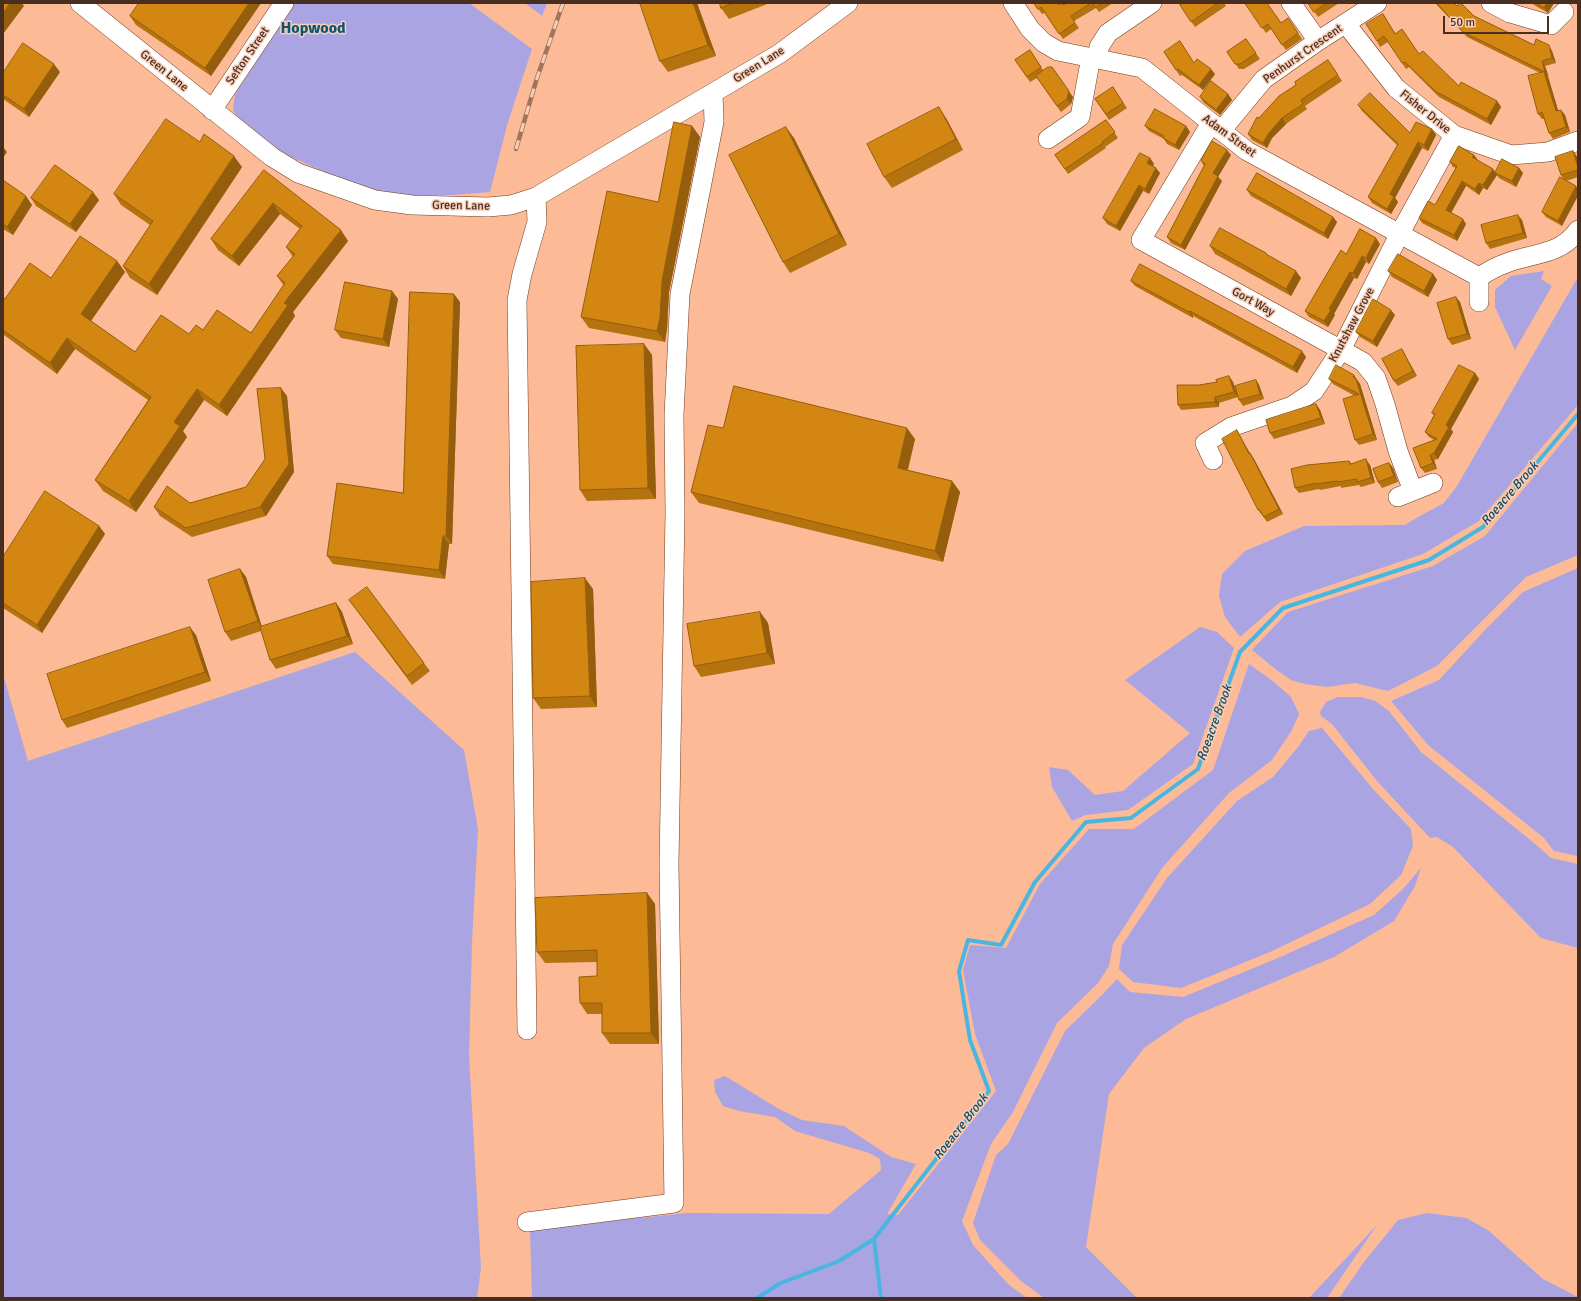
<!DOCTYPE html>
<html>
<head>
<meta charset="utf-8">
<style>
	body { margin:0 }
	#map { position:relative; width:1581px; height:1301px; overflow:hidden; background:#fdba97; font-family:Signika,sans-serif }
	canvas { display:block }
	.frame { position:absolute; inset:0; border:4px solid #482e20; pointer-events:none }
	.scale { position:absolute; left:1443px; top:16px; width:106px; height:18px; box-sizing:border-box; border:2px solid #482e20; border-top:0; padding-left:5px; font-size:12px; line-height:14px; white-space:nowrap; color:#482e20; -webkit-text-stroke:3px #f7ceb9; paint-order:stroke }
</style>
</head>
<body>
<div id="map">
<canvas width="1581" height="1301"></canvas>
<div class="frame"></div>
<div class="scale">50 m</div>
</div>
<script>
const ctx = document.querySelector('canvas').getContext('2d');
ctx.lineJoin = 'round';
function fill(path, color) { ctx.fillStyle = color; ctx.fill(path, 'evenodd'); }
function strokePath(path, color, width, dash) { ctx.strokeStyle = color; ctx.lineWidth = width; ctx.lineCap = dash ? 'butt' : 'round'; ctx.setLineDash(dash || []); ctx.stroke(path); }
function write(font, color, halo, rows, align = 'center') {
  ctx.font = font + ' Signika,sans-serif'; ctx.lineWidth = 3; ctx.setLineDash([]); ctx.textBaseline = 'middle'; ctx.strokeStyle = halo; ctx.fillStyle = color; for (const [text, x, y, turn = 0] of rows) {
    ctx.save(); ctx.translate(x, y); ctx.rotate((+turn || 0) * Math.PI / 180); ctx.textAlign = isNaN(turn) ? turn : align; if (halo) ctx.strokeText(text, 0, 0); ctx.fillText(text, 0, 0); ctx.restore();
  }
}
const green = new Path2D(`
	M295 3H469L532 49 508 122 490 192 452 195H407L369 189 335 177 276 150 236 116 233 110 235 94Z
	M525 3H547L542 16Z
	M1544 271 1541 279 1552 286 1515 350 1495 307V290L1511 276Z
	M1578 277V405L1479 521 1423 554 1280 602 1240 637 1225 617 1219 596 1222 574 1245 551 1304 526 1405 525 1418 517 1444 503 1457 486Z
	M1578 423V555L1526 577 1437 666 1388 691 1355 683 1327 687 1305 684 1291 680 1274 668 1252 650 1288 612 1433 566 1485 536Z
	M1578 568V856L1554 851 1544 838 1428 745 1391 701 1439 680 1485 630 1523 592Z
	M1200 627 1217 632 1234 648 1193 764 1128 810 1086 815 1072 821 1052 787 1049 767 1068 770 1095 795 1123 791 1190 733 1125 680Z
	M355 652 464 750 478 829 472 942 469 1056 481 1268 477 1298H3V674L28 761Z
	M1249 664 1274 682 1291 697 1299 714 1292 730 1272 760 1229 793 1162 868 1113 944 1109 966 1098 983 1057 1023 1013 1112 991 1144 962 1221 973 1245 1009 1285 1027 1298H532L530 1229 687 1213 829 1214 881 1170 880 1159 869 1153 795 1131 775 1117 739 1111 723 1106 715 1092 714 1080 725 1076 779 1109 802 1120 844 1126 891 1157 916 1164 887 1214 898 1215 996 1091 975 1034 963 970 970 945 1006 948 1040 884 1089 829H1134L1213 770Z
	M1338 697H1361L1375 701 1389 711 1421 752 1534 843 1551 858 1578 864V948L1541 938 1453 847 1437 837 1430 838 1377 781 1332 724 1321 716 1320 712 1326 702Z
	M1322 728 1373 789 1411 829 1413 846 1401 875 1370 904 1270 952 1181 988 1133 982 1119 969 1122 945 1167 878 1237 801 1273 777 1298 747 1309 731Z
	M1421 868 1415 886 1394 921 1334 957 1186 1019 1144 1048 1109 1094 1086 1247 1137 1298H1044L1021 1281 980 1240 973 1223 996 1155 1008 1144 1065 1031 1101 996 1117 979 1130 992 1183 997 1278 958 1374 915 1403 889Z
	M1427 1213 1466 1218 1488 1230 1543 1279 1578 1297V1298H1339L1364 1262 1398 1220Z
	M1377 1225 1327 1298H1309Z`);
const stream = new Path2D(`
	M757 1298 781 1283 839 1261 874 1239
	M881 1298 874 1239 989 1091 970 1040 959 971 968 940 1001 945 1035 882 1086 822 1131 818 1198 769 1240 652 1283 608 1429 560 1483 527 1578 414`);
const minor = new Path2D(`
	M80 3 272 157 298 173 375 200 412 205 488 207 511 205 536 197 779 54 848 3
	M1013 3 1030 29 1044 43 1058 51 1142 68 1247 151 1479 277C1487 272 1495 267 1504 264 1529 253 1561 256 1578 230
	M1291 3 1318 41
	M1491 3 1510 13 1551 25
	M1346 24 1396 88 1454 135 1511 155 1548 152 1578 141
	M1551 25 1564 12
	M1097 58 1099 47 1108 33 1152 3
	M212 110 284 3
	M1211 123 1141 240 1363 362 1376 378 1385 404 1398 451 1413 491
	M1221 131 1264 79 1318 41 1377 3
	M1048 139 1080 117 1091 57
	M1479 277V302
	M1213 460 1205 443 1231 427 1292 406 1314 391 1341 350 1400 233 1454 135
	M1398 497 1433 483
	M527 1030 517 300 522 274 537 222 536 197
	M527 1222 674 1203 669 864 675 513 674 415 680 294 714 122 713 93`);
const rail = new Path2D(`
	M516 149 537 78 563 3`);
const wall = new Path2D(`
	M139 3H261L211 76 136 25 130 16Z
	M640 3H697L716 56 668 72 660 61Z
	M720 3H770L729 19 721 8Z
	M1034 3 1063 5 1067 3H1113L1099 12 1096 8 1074 21 1079 28 1063 39 1045 13 1042 14Z
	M1184 3H1224L1226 6 1195 27 1180 5Z
	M1245 3 1273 12 1281 23 1288 18 1302 39 1286 50 1271 29 1266 33Z
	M1308 3H1339L1318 17Z
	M1435 3H1454L1457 6 1474 16 1534 45 1552 51 1556 63 1545 66 1558 110H1561L1565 115 1570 132 1553 139 1549 133 1544 119H1542L1538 114 1540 73 1467 37Z
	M1532 3H1554L1548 13 1534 5Z
	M1383 14 1395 33 1419 54 1459 86 1497 101 1501 107 1491 125 1439 97 1409 67 1406 69 1388 42 1380 47 1377 41Z
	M1246 39 1260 59 1244 69H1239L1227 52Z
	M1030 50 1043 70 1073 97 1071 104 1061 112 1037 78 1030 82 1015 60Z
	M1164 52 1194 63 1215 74 1203 90 1182 75 1180 76Z
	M1328 60 1342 81 1305 106 1307 109 1286 124 1272 138 1267 148 1252 140 1248 134 1259 118 1296 85Z
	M60 72 29 117 3 99V73Z
	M1113 87 1127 108 1109 120 1095 99Z
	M1228 94 1232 100 1220 115 1204 103 1200 97Z
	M1358 105 1410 133 1432 129 1436 135 1428 151 1422 148 1395 198 1398 202 1391 214 1372 203 1368 197 1398 146 1362 111Z
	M946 118 963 150 892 188 884 177Z
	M1106 120 1118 138 1105 147 1106 148 1068 174 1055 155Z
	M692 126 700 137 669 292 667 329 665 342 589 328 581 317 658 202Z
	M1145 126H1186L1190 132 1179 150 1167 144 1164 139 1149 131Z
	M794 138 847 245 790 273 783 262Z
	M200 142 242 167 157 295 130 278 123 266 150 225 121 205 114 194Z
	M1573 151 1577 157 1578 160V177L1566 181 1562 226 1546 217 1542 212 1564 180 1561 175Z
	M1231 155 1218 177 1222 181 1185 250 1171 243 1167 237 1204 166 1201 161Z
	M1474 155 1477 160 1493 169 1495 172 1519 168 1523 173 1516 187 1499 178 1497 175 1487 190 1483 188 1479 195 1466 186 1451 212 1466 224 1457 241 1422 223 1419 218 1435 205 1456 168 1453 167 1450 162Z
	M1150 158 1154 164 1153 166 1160 173 1149 194 1143 191 1120 231 1107 224 1103 218Z
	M264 170 348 241 293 312 295 316 227 416 204 400 183 431 187 437 136 512 103 491 95 480 148 400 75 349 57 374 4 335 3 336V297L5 299 51 278 117 261 125 272 91 321 135 352 203 330 251 333 284 286 277 276 293 257 286 247 300 229 280 214 239 266 218 250 211 239Z
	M3 180 32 205 13 235 3 229Z
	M1247 190 1333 217 1337 222 1328 239 1251 196Z
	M31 198 99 200 76 232 36 206Z
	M1522 220 1527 238 1490 249 1486 243Z
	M1380 244 1369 264 1366 262 1357 279 1354 278 1334 314 1335 315 1328 327 1309 317 1305 311 1346 254Z
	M1210 246 1268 255 1301 278 1291 296 1215 254Z
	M1388 271 1433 274 1437 280 1428 297 1392 277Z
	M1131 281 1306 357 1297 373 1193 316V318L1135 286Z
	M392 291 398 299 389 347 341 338 335 330Z
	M460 302 452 544H449L445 579 333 564 327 556 403 493Z
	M1460 302 1471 339 1452 345 1448 339Z
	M1395 315 1377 347 1360 337 1356 332Z
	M644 344 652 355 656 499 587 501 580 490Z
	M1402 349 1405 355 1417 376 1398 386 1394 381Z
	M1475 373 1479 379 1451 429 1453 432 1438 459 1434 460 1437 469 1425 473 1421 468 1434 440 1429 437 1425 432 1434 415 1432 413Z
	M1229 376 1233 382 1238 397 1219 403V407L1181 410 1178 405 1199 385 1217 382Z
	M1329 379 1358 381 1360 384 1377 440 1359 445 1355 440V396L1333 384Z
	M1256 380 1259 385 1264 399 1243 406 1239 400Z
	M287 396 294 472 266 516 192 537 160 516 154 507 190 503 246 487 265 459Z
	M1316 404 1320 410 1325 424 1274 439 1270 433Z
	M723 428 915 439 908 470 952 481 960 492 943 562 699 503 691 492Z
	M1237 430 1240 436 1250 453 1254 459 1283 514 1267 522 1262 515 1258 510Z
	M1349 461 1351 463 1370 465 1375 483 1361 487 1359 485 1341 488V486L1320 490 1319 489 1299 493 1295 488Z
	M1389 463 1393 468 1398 482 1382 488 1378 482Z
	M99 526 105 534 42 633 3 608V557Z
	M240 569 246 577 262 627 336 603 342 612 353 644 276 669 270 660 261 631 231 641 225 632Z
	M593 589 597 707 541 709 533 698Z
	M349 600 424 663 430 671 412 685Z
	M760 612 768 623 775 664 701 677 694 666Z
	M196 635 211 681 67 728 62 720Z
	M647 893 655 904 659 1044H610L602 1033V1014H587L580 1003 597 976V962L545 963 537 952Z`);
const shadedWall = new Path2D(`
	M10 3H22L24 6 3 34V13Z
	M249 3H261L211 76 205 68Z
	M693 3H697L716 56 708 45Z
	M1547 3H1554L1548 13 1544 7Z
	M1549 45 1552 51 1556 63 1552 58Z
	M1542 61 1545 66 1549 77 1545 72Z
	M54 64 60 72 29 117 24 109Z
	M1052 67 1073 97 1071 104 1067 99Z
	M1211 69 1215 74 1203 90 1199 85Z
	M1544 72 1548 77 1560 117 1556 111Z
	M1228 94 1232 100 1220 115 1216 110Z
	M1497 101 1501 107 1491 125 1487 119Z
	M939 107 946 118 963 150 956 139Z
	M1561 110 1565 115 1570 132 1566 127Z
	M1282 118 1286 124 1272 138 1267 148 1263 143 1269 133Z
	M692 126 700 137 669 292 667 329 665 342 657 331 662 281Z
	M1186 126 1190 132 1179 150 1175 145Z
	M786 127 794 138 847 245 839 234Z
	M1432 129 1436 135 1428 151 1424 145Z
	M1418 142 1422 148 1395 198 1398 202 1391 214 1387 209 1390 194Z
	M3 147 7 152 3 158Z
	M1227 150 1231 155 1218 177 1222 181 1185 250 1181 245 1213 173Z
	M1573 151 1577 157 1578 160V167Z
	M1474 155 1478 160 1472 157Z
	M234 156 242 167 157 295 149 284Z
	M1150 158 1154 164 1151 169 1147 163Z
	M1156 168 1160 173 1149 194 1145 189Z
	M1519 168 1523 173 1516 187 1512 181Z
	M1493 169 1497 175 1487 190 1483 185Z
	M1462 181 1466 186 1450 215 1446 210Z
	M1479 183 1483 188 1479 195 1475 189Z
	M1139 185 1143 191 1120 231 1116 226Z
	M1576 186 1578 188V196L1562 226 1558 221Z
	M93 192 99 200 76 232 70 224Z
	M26 196 32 205 13 235 7 227Z
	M273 203 280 214 239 266 232 256Z
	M1518 215 1522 220 1527 238 1523 233Z
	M1333 217 1337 222 1328 239 1324 233Z
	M1463 219 1466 224 1457 241 1454 235Z
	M341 230 348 241 293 312 295 316 227 416 219 405 284 303Z
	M1376 238 1380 244 1369 264 1366 258Z
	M1362 256 1366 262 1357 279 1353 273Z
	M117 261 125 272 88 325 81 314Z
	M1296 271 1301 278 1291 296 1286 289Z
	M1350 272 1354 278 1334 314 1335 315 1328 327 1324 321 1329 309Z
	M1433 274 1437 280 1428 297 1424 291Z
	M392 291 398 299 389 347 383 339Z
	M454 294 460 302 452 544 446 536Z
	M1456 297 1460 302 1471 339 1467 334Z
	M1391 310 1395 315 1377 347 1373 341Z
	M1190 311 1193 316V318L1189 312Z
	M67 338 75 349 57 374 50 363Z
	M644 344 652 355 656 499 648 488Z
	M1402 349 1405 355 1417 376 1413 371Z
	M1302 351 1306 357 1297 373 1293 367Z
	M1475 373 1479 379 1451 429 1453 432 1438 459 1434 453 1446 425Z
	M1354 375 1360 384 1377 440 1373 434 1353 377Z
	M1229 376 1233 382 1238 397 1234 392Z
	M1256 380 1259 385 1264 399 1260 394Z
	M281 388 287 396 294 472 266 516 260 507Z
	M197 389 204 400 183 431 187 437 136 512 129 501 174 422Z
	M1215 397 1219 403V407L1215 402Z
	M1316 404 1320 410 1325 424 1321 418Z
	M907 428 915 439 905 479 898 468Z
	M1237 430 1240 436 1253 459 1249 454Z
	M1250 453 1254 459 1283 514 1279 509Z
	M1430 455 1434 460 1437 469 1433 463Z
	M1366 459 1370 465 1375 483 1371 478Z
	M1389 463 1393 468 1398 482 1394 476Z
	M952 481 960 492 943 562 935 551Z
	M99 526 105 534 42 633 37 625Z
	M443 536 449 544 445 579 439 570Z
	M240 569 246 577 263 630 258 621Z
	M585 578 593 589 597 707 590 696Z
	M336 603 342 612 353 644 347 636Z
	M760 612 768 623 775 664 767 653Z
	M190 627 196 635 211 681 205 672Z
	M647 893 655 904 659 1044 651 1033Z`);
const building = new Path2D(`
	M3 3H10L3 13Z
	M139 3H249L205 68 130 16Z
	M640 3H693L708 45 660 61Z
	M720 3H733L721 8Z
	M1034 3H1057L1059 5 1062 3 1063 5 1067 3H1091L1071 16 1075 23 1059 34 1041 7 1038 9Z
	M1093 3H1101L1096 7Z
	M1184 3H1218L1191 22 1180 5Z
	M1245 3H1267L1281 23 1288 18 1298 33 1282 45 1268 24 1262 28Z
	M1308 3H1326L1314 12Z
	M1437 3H1454L1457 6 1460 3H1461L1474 16 1534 45 1536 39 1549 45 1552 58 1542 61 1545 72 1463 32Z
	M1536 3H1547L1544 7Z
	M1383 14 1395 34 1402 29 1419 54 1423 51 1459 86 1461 82 1497 101 1487 119 1435 91 1405 62 1402 63 1384 36 1377 41 1366 24Z
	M1246 39 1256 53 1240 64H1235L1227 52Z
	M1180 41 1194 63 1197 59 1211 69 1199 85 1178 69 1176 70 1164 52Z
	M23 43 54 64 24 109 3 95V73Z
	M1030 50 1041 67 1027 77 1015 60Z
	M1328 60 1338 75 1301 100 1303 104 1282 118 1269 133 1263 143 1248 134 1257 117 1259 118 1279 96 1296 85 1295 82Z
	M1048 67H1052L1069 91 1067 99 1057 106 1036 76Z
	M1544 72 1556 111 1561 110 1566 127 1549 133 1542 112 1538 114 1528 76Z
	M1211 81 1228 94 1216 110 1200 97Z
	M1113 87 1123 103 1106 114 1095 99Z
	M1370 93 1410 133 1416 122 1432 129 1424 145 1418 142 1390 194 1394 197 1387 209 1368 197 1398 144 1358 105Z
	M939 107 956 139 884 177 867 144Z
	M1155 109 1186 126 1175 145 1163 138 1164 136 1145 126Z
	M166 119 200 142 204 134 234 156 149 284 123 266 153 221 114 194Z
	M1106 120 1115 132 1102 142 1103 143 1065 169 1055 155Z
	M674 122 692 126 662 281 660 318 657 331 581 317 607 191 658 202Z
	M786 127 839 234 783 262 729 155Z
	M1212 141 1227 150 1213 173 1218 176 1181 245 1167 237 1205 164 1201 161Z
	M1459 146 1474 155 1472 157 1493 169 1483 185 1479 183 1475 189 1462 181 1446 210 1463 219 1454 235 1419 218 1428 201 1435 205 1457 166 1450 162Z
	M1573 151 1578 167V170L1561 175 1555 157Z
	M1140 153 1150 158 1147 163 1156 168 1145 189 1139 185 1116 226 1103 218Z
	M1502 159 1519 168 1512 181 1495 173Z
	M55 165 93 192 70 224 31 198Z
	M264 170 341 230 284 303 288 305 219 405 197 389 174 422 180 426 129 501 95 480 151 397 67 338 50 363 3 330V297L5 299 30 263 51 278 80 236 117 261 81 314 135 352 161 315 189 334 196 325 203 330 217 310 251 333 285 283 277 276 295 254 286 247 302 226 273 203 232 256 211 239Z
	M1257 173 1333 217 1324 233 1247 190Z
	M1560 177 1576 186 1558 221 1542 212Z
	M3 180 26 196 7 227 3 224Z
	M1518 215 1523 233 1486 243 1481 225Z
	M1220 228 1266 253V254L1296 271 1286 289 1210 246Z
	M1360 229 1376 238 1366 258 1362 256 1353 273 1350 272 1329 309 1331 310 1324 321 1305 311 1341 250 1346 254Z
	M1398 254 1433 274 1424 291 1388 271Z
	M1140 264 1302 351 1293 367 1190 311 1189 312 1131 281Z
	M345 282 392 291 383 339 335 330Z
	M410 292 454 294 446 536H443L439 570 327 556 337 483 403 493Z
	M1456 297 1467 334 1448 339 1437 303Z
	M1373 299 1391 310 1373 341 1356 332Z
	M644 344 648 488 580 490 576 346Z
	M1402 349 1413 371 1394 381 1382 359Z
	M1336 365 1354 375 1353 377 1356 379 1373 434 1355 440 1343 399 1359 394 1329 379Z
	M1459 365 1475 373 1446 425 1449 427 1434 453 1430 455 1433 463 1421 468 1413 448 1437 439 1425 432 1435 414 1432 413Z
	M1229 376 1234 392 1215 397V402L1178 405 1177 385H1199L1217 382 1216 380Z
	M1256 380 1260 394 1239 400 1235 386Z
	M734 386 907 428 898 468 952 481 935 551 691 492 708 425 723 428Z
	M281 388 289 464 260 507 186 528 154 507 167 486 190 503 246 487 265 459 257 389Z
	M1316 404 1321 418 1270 433 1266 420Z
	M1237 430 1249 454 1250 453 1279 509 1264 517 1259 509 1258 510 1222 439Z
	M1366 459 1371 478 1357 482V479L1338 482 1337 481 1316 484V483L1295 488 1291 469 1307 465 1349 461 1350 464Z
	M1389 463 1394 476 1378 482 1373 469Z
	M45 491 99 526 37 625 3 603V557Z
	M240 569 258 621 225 632 208 580Z
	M585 578 590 696 533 698 531 582Z
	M367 587 424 663 407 676 349 600Z
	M336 603 347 636 270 660 260 627Z
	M760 612 767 653 694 666 687 624Z
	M190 627 205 672 62 720 47 674Z
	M647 893 651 1033H602V1003H580L579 977 597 976V950L537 952 535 898Z`);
const streetNames = [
	["Penhurst Crescent",1303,54,-35],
	["Sefton Street",248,56,-56],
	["Green Lane",759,65,-32],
	["Green Lane",164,71,39],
	["Fisher Drive",1425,112,39],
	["Adam Street",1229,136,36],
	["Green Lane",461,206,1],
	["Gort Way",1253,302,29],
	["Knutshaw Grove",1352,325,-62]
];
const waterNames = [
	["Roeacre Brook",1510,494,-49],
	["Roeacre Brook",1215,723,-70],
	["Roeacre Brook",961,1127,-52]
];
const districtNames = [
	["Hopwood",313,29]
];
fill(green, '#aaa4e3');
strokePath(stream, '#49b6e2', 4);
strokePath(minor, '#723a19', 20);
strokePath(minor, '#fff', 19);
strokePath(rail, '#a2745b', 4.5);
strokePath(rail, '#f7ceb9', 3, [9]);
fill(wall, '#b5730f');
fill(shadedWall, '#945e0c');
fill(building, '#d38611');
strokePath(building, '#945e0c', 1);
write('12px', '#482e20', '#f7ceb9', streetNames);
write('italic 13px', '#104d64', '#f7ceb9', waterNames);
write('bold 16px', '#0b5772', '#f7ceb9', districtNames);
</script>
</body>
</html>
